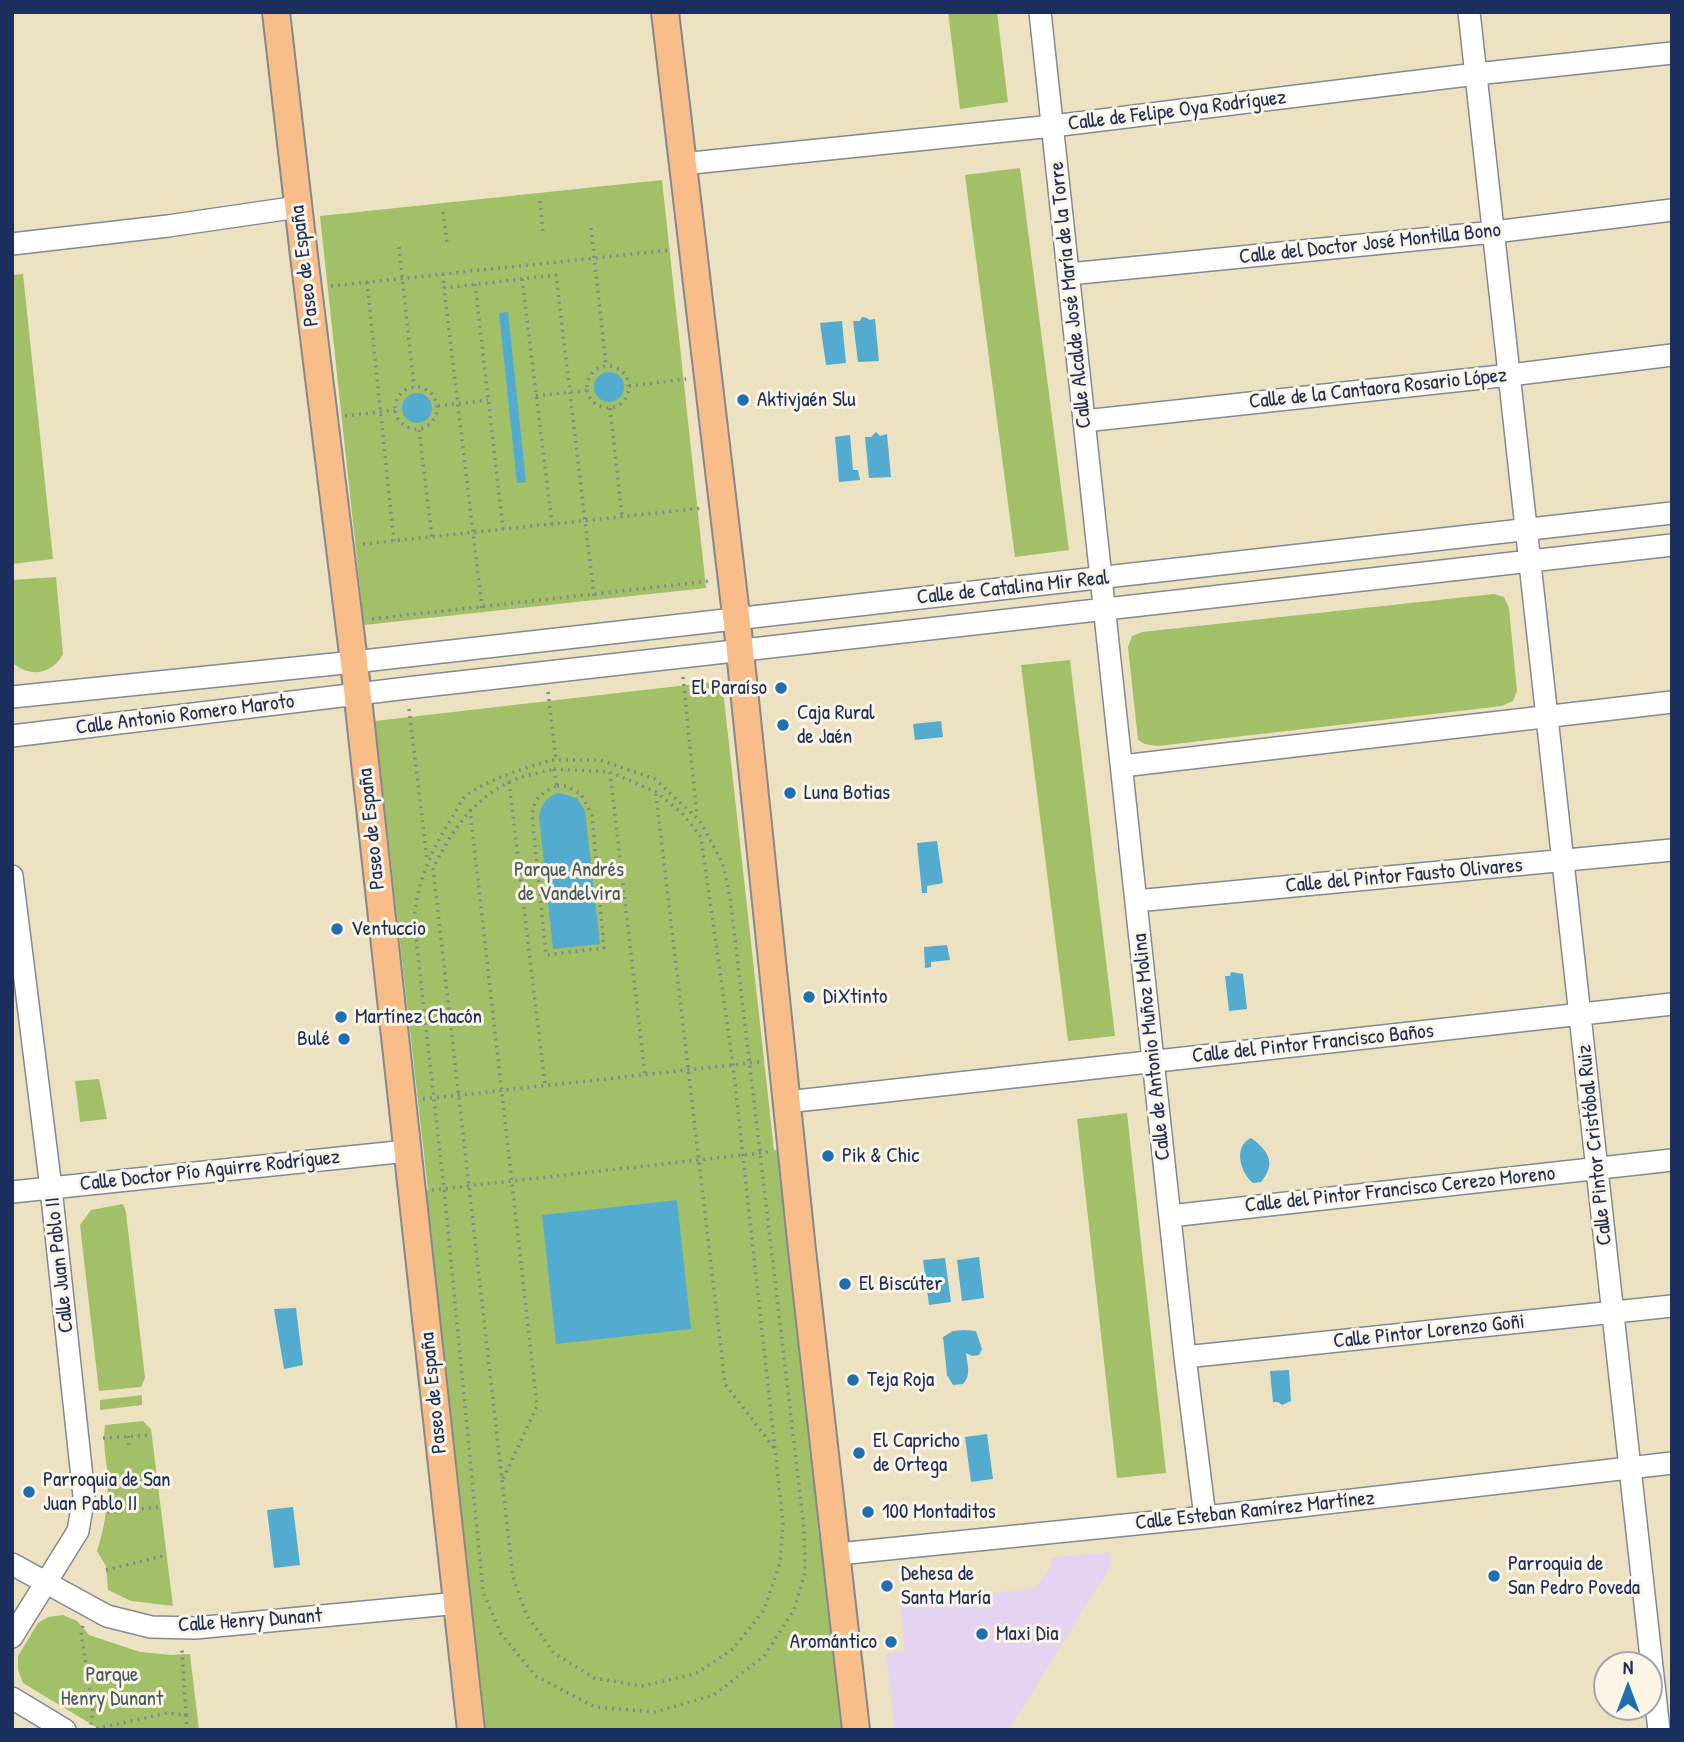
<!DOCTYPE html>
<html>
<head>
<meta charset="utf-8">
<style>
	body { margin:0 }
	#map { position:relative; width:1684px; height:1742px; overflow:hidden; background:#ece2c1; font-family:"Patrick Hand",sans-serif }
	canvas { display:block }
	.frame { position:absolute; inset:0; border:14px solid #1b2f5e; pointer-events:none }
	.north { position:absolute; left:1593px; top:1651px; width:70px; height:70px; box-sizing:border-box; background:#fcf5e5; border:2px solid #a2a6af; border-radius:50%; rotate:0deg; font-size:19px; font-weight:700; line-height:28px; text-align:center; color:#1b2f5e }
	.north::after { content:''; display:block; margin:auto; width:24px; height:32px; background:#1f6fb2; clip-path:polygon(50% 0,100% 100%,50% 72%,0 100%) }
</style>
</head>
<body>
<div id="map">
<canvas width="1684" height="1742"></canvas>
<div class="frame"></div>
<div class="north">N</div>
</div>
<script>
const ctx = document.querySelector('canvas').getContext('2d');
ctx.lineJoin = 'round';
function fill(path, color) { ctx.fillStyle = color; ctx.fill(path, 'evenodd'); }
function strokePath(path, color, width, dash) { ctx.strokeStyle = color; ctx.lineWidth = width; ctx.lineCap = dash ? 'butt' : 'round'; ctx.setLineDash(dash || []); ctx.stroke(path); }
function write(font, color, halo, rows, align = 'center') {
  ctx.font = font + ' "Patrick Hand",sans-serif'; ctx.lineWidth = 6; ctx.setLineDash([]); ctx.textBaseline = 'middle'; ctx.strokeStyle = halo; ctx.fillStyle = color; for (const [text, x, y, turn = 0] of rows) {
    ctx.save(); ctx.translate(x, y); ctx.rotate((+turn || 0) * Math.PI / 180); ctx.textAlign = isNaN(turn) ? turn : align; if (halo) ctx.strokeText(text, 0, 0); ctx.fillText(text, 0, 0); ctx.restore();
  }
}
const built = new Path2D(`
	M1110 1552 1111 1565 1009 1730H895L886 1654 905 1651 900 1604 1036 1588 1052 1564 1051 1558Z`);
const green = new Path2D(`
	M948 12H997L1008 102 960 109Z
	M1020 168 1069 550 1015 557 965 175Z
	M662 180 706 588 364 625 320 216Z
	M23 274 53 559 12 564V275Z
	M56 577 63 654C52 675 29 678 12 662V580Z
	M1494 594 1504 597 1509 608 1517 691 1513 701 1502 706 1157 746 1145 744 1138 740 1128 647 1132 636 1142 632Z
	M1070 660 1115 1036 1068 1041 1021 665Z
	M722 681 774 1150H779L845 1730H486L425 1191 428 1190 375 721Z
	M99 1079 107 1119 80 1122 75 1081Z
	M1127 1113 1166 1473 1117 1478 1077 1119Z
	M123 1204 126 1212 145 1378 141 1387 99 1391 80 1225 91 1210Z
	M142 1395V1405L100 1410V1400Z
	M143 1421 151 1429 173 1606 131 1601 108 1590 106 1566 97 1551C106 1523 109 1498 107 1469 105 1454 103 1440 105 1425Z
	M63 1615 77 1621 89 1635 140 1652 171 1655 190 1654 199 1730H101L23 1683 18 1670V1656L38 1623 48 1617Z`);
const water = new Path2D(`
	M508 312 526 482 517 483 499 313Z
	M862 317 867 318 869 320 875 319 879 361 858 362 853 321H860Z
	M842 321 846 363 826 365 820 323Z
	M594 387a15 15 0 1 1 30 0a15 15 0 1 1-30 0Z
	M402 408a15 15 0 1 1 30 0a15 15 0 1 1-30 0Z
	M876 432 880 436 887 434 891 477 869 478 865 437H871Z
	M850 435 853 470H858L860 480 839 482 835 437Z
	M941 721 943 737 915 740 913 724Z
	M559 793 577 798 585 811 600 944 553 949 539 816C542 804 546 796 559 793Z
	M937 841 943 883 927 886V893H922L917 843Z
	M947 945 950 960 931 962V967L925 968 924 947Z
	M1231 972 1243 974 1247 1009 1229 1011 1225 976H1230Z
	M1251 1138C1268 1150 1277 1163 1261 1182L1253 1183C1240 1173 1233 1146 1251 1138Z
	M677 1200 691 1329 556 1344 542 1215Z
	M979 1257 984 1298 962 1301 957 1260Z
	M945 1258 951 1302 929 1305 923 1260Z
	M296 1308 303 1365 284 1369 274 1309Z
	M964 1330 976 1331 982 1349 979 1355 972 1356 966 1353C967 1365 972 1374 963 1384L953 1385 947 1375 943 1337 953 1331Z
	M1289 1370 1291 1401 1282 1405 1278 1402H1273L1270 1371Z
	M987 1434 993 1479 971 1482 965 1437Z
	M293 1507 300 1565 274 1568 267 1510Z`);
const path = new Path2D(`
	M540 201 543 232
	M443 212 447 242
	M591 228 606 366
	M399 247 414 387
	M443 274 444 288
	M522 279 552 524
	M367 282 394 541
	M475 284 503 529
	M331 286 671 250
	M587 387a21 21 0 1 1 42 0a21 21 0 1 1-42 0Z
	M629 386 686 379
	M395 408a21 21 0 1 1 42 0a21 21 0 1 1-42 0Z
	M536 396 588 390
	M438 406 488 400
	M610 408 622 516
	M345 416 395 410
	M419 430 432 537
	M363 544 703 508
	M482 608 444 288 556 275 594 596
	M372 619 709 581
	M683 677 697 816
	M548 692 556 760
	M409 709 427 859
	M552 760H600L655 779 700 821 723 864 730 897 804 1528 805 1572 794 1610 764 1656 714 1695 655 1712 595 1707 536 1676 501 1634 483 1592 444 1189 414 920C417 881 432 849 453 816 457 809 462 799 468 794 493 777 523 769 552 760Z
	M554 769 610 772 656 792 682 813 701 837 733 1065 783 1523 780 1563 764 1610 733 1649 695 1674 642 1686 594 1678 554 1653 526 1614 513 1577 433 868C452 831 470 803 507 783 521 776 539 773 554 769Z
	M554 769 557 786
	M610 772 645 1075
	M509 782 545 1085
	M557 786H566L581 794 592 815 604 948 546 955 532 815C534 799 541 792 557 786Z
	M656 794 725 1384 774 1448
	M470 809 537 1406 503 1479
	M423 1099 760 1062
	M432 1190 769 1152
	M128 1436 129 1448
	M103 1438 152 1435
	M107 1475H115
	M135 1499 137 1509
	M107 1512 161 1507
	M106 1570 167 1555
	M83 1626 81 1632 93 1712 90 1730 167 1713 186 1715 182 1650
	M186 1715 187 1730`);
const minor = new Path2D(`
	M1040 12 1185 1357 1205 1517
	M1469 12 1659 1730
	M682 164 1053 126 1476 74 1672 53
	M12 244 168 226 298 207
	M1069 274 1494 232 1672 210
	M1084 421 1510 375 1672 355
	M12 697 354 662 1672 513
	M12 736 407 688 1672 545
	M1122 766 1672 702
	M12 876 51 1188 84 1496 78 1531 12 1637
	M1136 901 1672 850
	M787 1102 1672 1004
	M12 1192 407 1151
	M1170 1216 1672 1160
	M1185 1357 1672 1306
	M838 1554 1205 1517 1672 1463
	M12 1564 107 1616 151 1627 195 1628 459 1603
	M12 1698 65 1730`);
const major = new Path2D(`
	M276 12 304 256 354 662 471 1730
	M665 12 738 632 802 1250 856 1730`);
const markers = [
	[743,400,7,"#1f6fb2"],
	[781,688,7,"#1f6fb2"],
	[783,725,7,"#1f6fb2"],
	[790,793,7,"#1f6fb2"],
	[337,929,7,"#1f6fb2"],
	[809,997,7,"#1f6fb2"],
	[341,1017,7,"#1f6fb2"],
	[344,1039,7,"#1f6fb2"],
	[828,1156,7,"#1f6fb2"],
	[845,1284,7,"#1f6fb2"],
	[853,1380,7,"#1f6fb2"],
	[859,1453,7,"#1f6fb2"],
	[29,1492,7,"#1f6fb2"],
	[868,1512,7,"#1f6fb2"],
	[1494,1576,7,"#1f6fb2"],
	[887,1586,7,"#1f6fb2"],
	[982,1634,7,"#1f6fb2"],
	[891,1642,7,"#1f6fb2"]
];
const streetNames = [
	["Calle de Felipe Oya Rodríguez",1177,111,-7],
	["Calle del Doctor José Montilla Bono",1370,244,-6],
	["Paseo de España",305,266,-97],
	["Calle Alcalde José María de la Torre",1071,295,-96],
	["Calle de la Cantaora Rosario López",1378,389,-6],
	["Calle de Catalina Mir Real",1013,588,-6],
	["Calle Antonio Romero Maroto",185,715,-7],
	["Paseo de España",372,829,-96],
	["Calle del Pintor Fausto Olivares",1404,876,-5],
	["Calle del Pintor Francisco Baños",1313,1044,-6],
	["Calle de Antonio Muñoz Molina",1152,1047,-96],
	["Calle Pintor Cristóbal Ruiz",1595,1145,-96],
	["Calle Doctor Pío Aguirre Rodríguez",210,1171,-6],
	["Calle del Pintor Francisco Cerezo Moreno",1400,1190,-6],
	["Calle Juan Pablo II",60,1265,-96],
	["Calle Pintor Lorenzo Goñi",1429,1332,-6],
	["Paseo de España",434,1393,-96],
	["Calle Esteban Ramírez Martínez",1255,1511,-6],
	["Calle Henry Dunant",250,1621,-4]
];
const poiNames = [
	["Aktivjaén Slu",757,400],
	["El Paraíso",767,688,"right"],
	["Caja Rural",797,713],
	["de Jaén",797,737],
	["Luna Botias",804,793],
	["Ventuccio",351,929],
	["DiXtinto",823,997],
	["Martínez Chacón",355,1017],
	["Bulé",330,1039,"right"],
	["Pik & Chic",842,1156],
	["El Biscúter",859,1284],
	["Teja Roja",867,1380],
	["El Capricho",873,1441],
	["de Ortega",873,1465],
	["Parroquia de San",43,1480],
	["Juan Pablo II",43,1504],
	["100 Montaditos",882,1512],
	["Parroquia de",1508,1564],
	["San Pedro Poveda",1508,1588],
	["Dehesa de",901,1574],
	["Santa María",901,1598],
	["Maxi Dia",996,1634],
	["Aromántico",877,1642,"right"]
];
const parkNames = [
	["Parque Andrés",569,870],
	["de Vandelvira",569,894],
	["Parque",112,1675],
	["Henry Dunant",112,1699]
];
fill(built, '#e4d3f1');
fill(green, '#a2c067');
fill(water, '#53acd0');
strokePath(minor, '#848890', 24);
strokePath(major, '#848890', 30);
strokePath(path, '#848890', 3.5, [2, 5]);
strokePath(minor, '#fff', 21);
strokePath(major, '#f8bd88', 26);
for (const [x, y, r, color] of markers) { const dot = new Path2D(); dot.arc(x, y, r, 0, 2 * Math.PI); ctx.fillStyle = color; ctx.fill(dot); strokePath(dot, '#fcf5e5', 2.5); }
write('21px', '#1b2f5e', '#fcf5e5', streetNames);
write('21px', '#1b2f5e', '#fcf5e5', poiNames, 'left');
write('21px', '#445a61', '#fcf5e5', parkNames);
</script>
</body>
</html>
